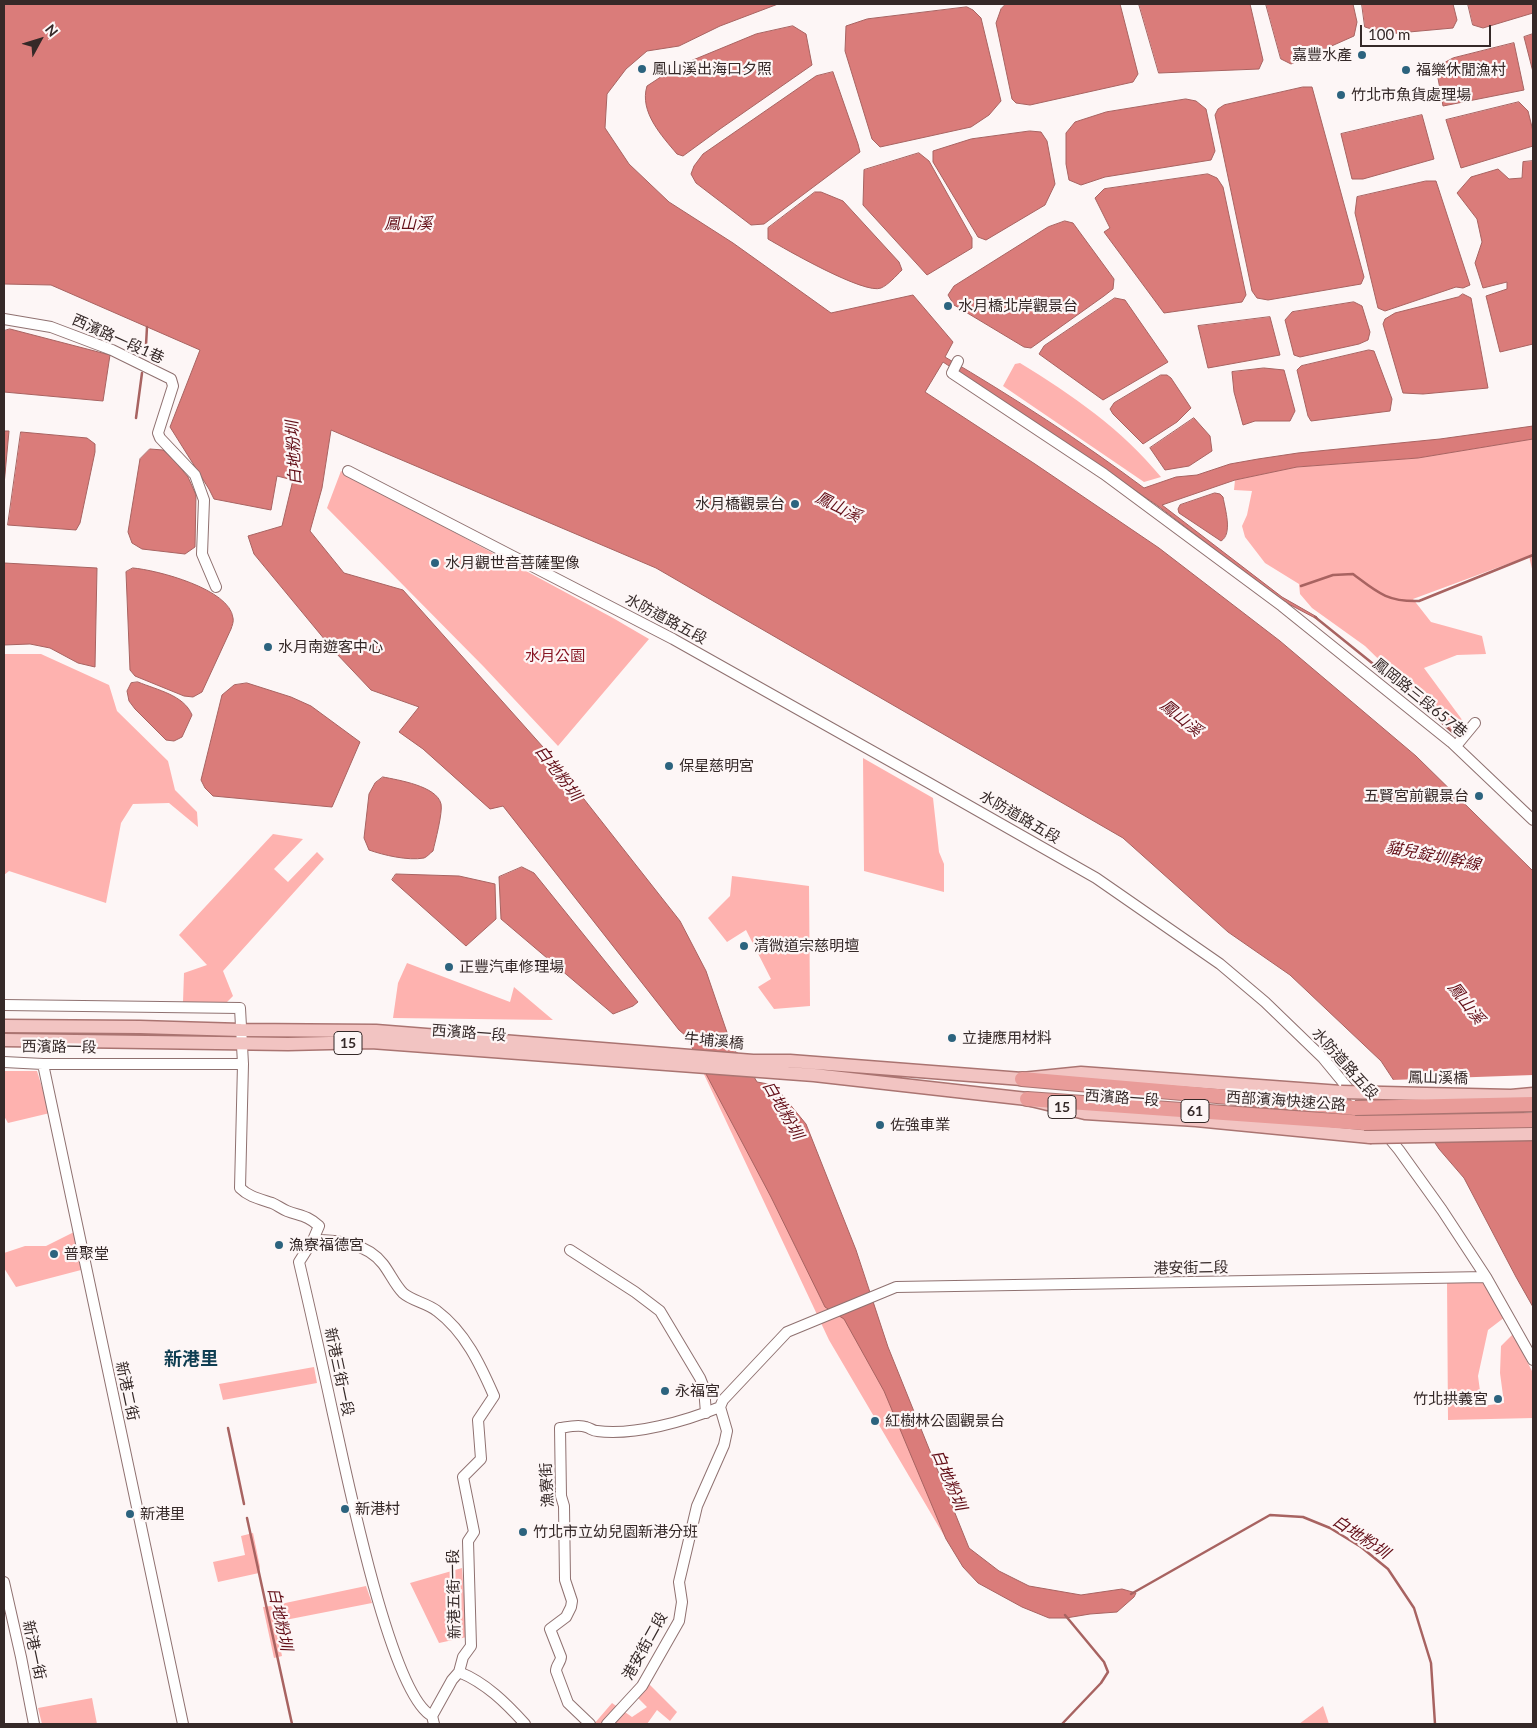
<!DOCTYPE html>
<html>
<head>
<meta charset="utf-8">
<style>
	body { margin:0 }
	#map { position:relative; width:1537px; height:1728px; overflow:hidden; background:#fdf6f6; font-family:Lato,sans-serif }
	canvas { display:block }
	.frame { position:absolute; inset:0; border:5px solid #352928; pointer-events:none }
	.north { position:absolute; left:15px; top:15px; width:50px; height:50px; -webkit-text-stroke:4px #fdf6f6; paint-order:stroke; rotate:51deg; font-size:14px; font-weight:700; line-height:20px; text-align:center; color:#352928 }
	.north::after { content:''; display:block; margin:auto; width:18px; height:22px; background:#352928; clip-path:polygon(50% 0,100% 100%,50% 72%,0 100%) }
	.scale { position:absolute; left:1360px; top:25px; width:131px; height:22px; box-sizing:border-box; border:2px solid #352928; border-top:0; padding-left:6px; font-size:15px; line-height:18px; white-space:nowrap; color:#352928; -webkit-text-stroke:4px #fdf6f6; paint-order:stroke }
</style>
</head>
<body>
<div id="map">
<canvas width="1537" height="1728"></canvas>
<div class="frame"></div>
<div class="north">N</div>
<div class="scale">100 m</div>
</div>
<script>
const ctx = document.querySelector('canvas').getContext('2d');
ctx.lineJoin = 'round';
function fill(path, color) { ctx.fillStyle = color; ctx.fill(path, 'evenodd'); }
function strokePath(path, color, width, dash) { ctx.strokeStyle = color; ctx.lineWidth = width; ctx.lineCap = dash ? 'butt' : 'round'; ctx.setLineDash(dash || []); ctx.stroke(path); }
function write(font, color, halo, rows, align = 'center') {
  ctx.font = font + ' Lato,"Noto Sans TC",sans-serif'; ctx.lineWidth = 4.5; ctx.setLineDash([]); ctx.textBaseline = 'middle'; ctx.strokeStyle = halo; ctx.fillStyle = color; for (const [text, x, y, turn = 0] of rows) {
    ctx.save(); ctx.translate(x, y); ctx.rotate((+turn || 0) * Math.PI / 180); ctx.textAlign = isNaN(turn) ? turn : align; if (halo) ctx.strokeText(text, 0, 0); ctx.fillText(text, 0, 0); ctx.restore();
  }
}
const green = new Path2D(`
	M1020 363C1072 395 1122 429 1161 477L1144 482 1003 386 1015 364Z
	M1533 439V573L1529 556 1413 599 1431 622 1482 636 1486 654 1457 655 1424 668 1463 721 1454 733 1365 646 1312 608 1300 594 1299 584 1265 563 1245 537 1242 526 1247 515 1252 491 1234 490 1235 480 1297 467 1418 458Z
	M341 471 613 618 649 639 558 746 484 667 327 508Z
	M4 654H41L109 685 117 711 168 761 175 790 197 812 198 827 169 803 133 804 121 823 106 903 9 871 4 875Z
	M399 732 586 835 893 1384 946 1539 829 1340 686 1036 679 1030 503 806 490 809 423 749Z
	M863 758 933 798 939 852 944 864V892L864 871Z
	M273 834 303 839 274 869 288 882 317 852 324 859 223 971 233 996 226 1003 183 1002 184 973 207 965 179 935Z
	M732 876 809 886 810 1006 774 1009 758 987 771 979 746 930 727 942 708 918 730 896Z
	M407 963 510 1002 514 987 553 1020 393 1018 398 983Z
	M4 1071H37L50 1113 8 1123 4 1116Z
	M74 1232 81 1270 16 1287 4 1268V1253L25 1246H46Z
	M1478 1269 1505 1317 1488 1330 1478 1376 1482 1406 1504 1403 1500 1373 1501 1346 1513 1334 1533 1373V1418L1448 1420 1447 1281 1465 1279Z
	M314 1367 317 1383 223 1400 219 1384Z
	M253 1533 260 1567 259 1573 218 1582 213 1562 245 1555 241 1536Z
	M462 1568 467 1637 439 1643 410 1583Z
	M366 1586 372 1603 275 1622 282 1656 274 1658 263 1607 271 1606Z
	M648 1683 677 1712 670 1721 657 1710 647 1724H594L612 1703 632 1717 647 1707 638 1698Z
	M92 1698 97 1724H42L38 1708Z
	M1323 1706 1329 1724H1299Z`);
const water = new Path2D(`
	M4 4H778L720 26 679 46 647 51 626 69 607 94 605 128 629 164 669 202 733 243 831 313 913 295 953 342 945 357C1013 397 1081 441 1144 488L1176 477 1197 475 1230 464 1258 459 1298 453 1440 439 1533 426V439L1418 458 1297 467 1235 480 1162 505 1282 597 1317 617V619L1281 600 1158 506 1050 432 943 362 925 392 1035 464 1159 548 1280 641 1416 756 1533 871V1307L1516 1277 1464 1178 1439 1149 1381 1061 1290 975 1228 932 1123 838 656 568 331 430 322 488 310 531 344 573 403 590 543 747 680 921 706 971 733 1050 742 1056 757 1082 774 1085 806 1124 856 1250 888 1347 969 1548 999 1571 1029 1586 1081 1595 1122 1589 1136 1593 1134 1597 1117 1612 1090 1614 1066 1618H1049L1022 1607 978 1583 963 1567 946 1539 884 1391 844 1319 825 1307 771 1197 686 1036 679 1030 503 806 490 809 423 749 399 732 419 707 371 690 335 652 254 554 248 536 282 526 293 480 277 476 271 510 214 499 209 489 170 427 200 350 51 285 4 284Z
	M1006 4H1120L1138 74 1133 82 1030 105 1016 103 1012 99 996 23 1001 9Z
	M1139 4H1250L1263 60 1259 69 1159 73Z
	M1266 4H1353L1357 22 1354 36 1291 64 1281 59Z
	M1362 4H1453L1457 20 1453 28 1387 34 1365 27Z
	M1468 4H1533V13L1483 28 1473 25Z
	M967 7 973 10 981 18 1001 101 989 115 971 127 880 147 872 139 845 51 846 26 867 19Z
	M793 26 806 34 812 65 720 129 683 156 677 154C662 136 639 112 647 86L676 67 756 34Z
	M1533 34V72L1524 37Z
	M1514 43 1524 90 1443 106 1436 67 1453 58Z
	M833 72 858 144 860 152 764 224 751 225 696 183 691 174 694 166 703 154 816 76Z
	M1303 87H1312L1364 277 1361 284 1268 300 1257 298 1252 291 1215 115 1218 109 1224 105Z
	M1186 99 1196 101 1206 109 1215 151 1211 160 1105 177 1081 185 1069 180 1066 164V133L1075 122 1106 112Z
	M1519 102 1528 111 1533 131V146L1461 168 1446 120Z
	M1422 115 1434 159 1363 179H1352L1341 134Z
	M1030 131 1041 132 1047 141 1055 184 1045 205 986 240 978 237 933 162V151L971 139Z
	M919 153 929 161 972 238V248L927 275 863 205 864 170Z
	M1533 161V344L1500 352 1486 296 1507 289V282L1483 288 1475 263 1482 242 1477 219 1457 193 1471 177 1498 169 1509 179 1522 178 1523 162Z
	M1208 174 1217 178 1223 187 1246 295 1242 302 1164 313 1104 232 1110 228 1095 198 1104 189Z
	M1426 181H1436L1470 285 1463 288 1456 287 1385 311 1378 308 1355 213 1357 197Z
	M815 192H821L843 201 899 262 902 270C896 276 888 285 881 288 865 295 785 249 768 239V228Z
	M1065 221 1073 223 1114 279 1113 289 1104 296 1031 348 1024 347 954 305 948 295 954 286 1048 227Z
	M1463 294 1471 298 1488 388 1423 394 1403 393 1383 324 1385 319 1395 313 1458 297Z
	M1115 298 1125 300 1168 362 1103 400 1039 354 1044 346Z
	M1354 302 1362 306 1370 332 1368 340 1359 344 1300 357 1294 355 1285 320 1292 312Z
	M1270 317 1280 355 1208 368 1198 326Z
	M10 329 110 355 103 401 4 392V331Z
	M1369 350 1374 351 1392 399 1390 411 1311 421 1308 416 1297 370 1301 366Z
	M1264 368 1284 370 1295 411 1290 421H1255L1243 425 1234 392 1232 372Z
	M1161 375H1167L1171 378 1191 408 1177 422 1143 444 1113 414 1110 409 1114 403Z
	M1194 418 1210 436 1212 451 1189 466 1165 470 1150 448Z
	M4 431H9L4 485Z
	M21 432 87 438 95 444V452L80 523 76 530 8 525Z
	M150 449 163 450 174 460 188 477 196 495 195 547 185 554 142 549 132 543 128 532 140 459Z
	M1215 493 1220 494 1223 497C1225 509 1233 534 1221 541L1179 513 1178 509 1180 505Z
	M4 563 97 568 95 667 78 663 50 648 30 644 4 645Z
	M133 568C157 570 230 589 233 618 234 621 232 626 231 629L202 692 193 697 184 696 135 676 130 670 126 572Z
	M138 682C157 690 184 695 192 715L182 737 174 741 166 740 135 709 129 701 127 691 131 683Z
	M247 683 291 697 311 706 360 742 332 807 213 796 205 788 201 780 222 695 234 685Z
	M383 777C398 780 437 786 441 804 443 812 435 842 433 851 430 853 427 857 424 858 408 861 383 855 369 850L364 838 369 794 375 783Z
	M522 867 534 873 638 1002 633 1006 613 1014 501 919 499 877Z
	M396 874 459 876 495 884 496 919 466 946 392 880Z`);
const pier = new Path2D(`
	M1533 1075V1138L1430 1141 1391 1080Z`);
const stream = new Path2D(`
	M146 345 147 327
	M136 418 142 373
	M1301 586 1333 575 1353 574C1377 592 1387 602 1419 601L1533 555
	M1315 617 1403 688 1458 737
	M228 1428 244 1504
	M247 1518 292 1724
	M1131 1594 1270 1515 1303 1517 1330 1528 1361 1547 1388 1569 1414 1608 1431 1663 1435 1724
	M1062 1724 1101 1683 1108 1672 1104 1662 1065 1615`);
const minor = new Path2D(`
	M4 319 51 327 112 350 171 379 173 386 158 433 160 438 195 475 204 500 202 554 216 587
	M958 361 952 373 1104 474 1282 606 1451 742 1533 820
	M348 471 673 639 929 783 1096 878 1220 964 1265 1002 1323 1058 1399 1150 1442 1210 1486 1277 1533 1360
	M1456 746 1475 723
	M4 1005 240 1008 243 1064H43L4 1062
	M43 1064 183 1724
	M243 1064 240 1188C249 1197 260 1199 272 1203 277 1205 282 1209 287 1211 300 1216 307 1215 319 1226L313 1240 299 1262C311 1313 322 1363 333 1414 345 1466 390 1695 432 1716L434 1724
	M313 1240C338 1240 367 1243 383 1264 390 1273 395 1285 403 1293 412 1301 427 1303 437 1311 465 1332 480 1364 494 1396L478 1420 481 1459 463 1477 474 1532 468 1541 471 1646 463 1657 459 1672 452 1680 432 1716
	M570 1250 635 1292 660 1311 700 1378 704 1388 706 1413
	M4 1582 21 1657 34 1724
	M459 1672C486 1683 506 1703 525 1724
	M590 1724 568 1703 556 1671C556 1665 561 1662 561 1657L550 1629 566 1617 571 1607 572 1601 565 1580 564 1506 561 1496 560 1428C567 1427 579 1424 586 1427 590 1428 593 1431 597 1431 634 1436 686 1421 720 1407
	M607 1724 642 1686 679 1621 682 1602 679 1582 697 1506 724 1445 727 1431 720 1407 723 1400 787 1332 896 1287 1486 1277`);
const major = new Path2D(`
	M4 1026 140 1027 241 1030 376 1031 753 1061H790L1022 1079 1081 1073 1341 1092
	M4 1040 288 1044 371 1042 814 1075 1027 1099 1085 1113 1196 1120 1370 1137`);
const highway = new Path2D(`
	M1022 1079 1355 1108
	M1027 1099 1364 1123`);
const majorBridge = new Path2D(`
	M1341 1092 1511 1096 1533 1094
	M1370 1137 1533 1134`);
const highwayBridge = new Path2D(`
	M1355 1108 1533 1104
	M1364 1123 1533 1120`);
const markers = [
	[1362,55,5,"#2c637e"],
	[642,69,5,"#2c637e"],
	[1406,70,5,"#2c637e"],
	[1341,95,5,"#2c637e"],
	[948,306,5,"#2c637e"],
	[795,504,5,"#2c637e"],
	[435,563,5,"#2c637e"],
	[268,647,5,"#2c637e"],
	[669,766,5,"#2c637e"],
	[1479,796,5,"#2c637e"],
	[744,946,5,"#2c637e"],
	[449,967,5,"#2c637e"],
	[952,1038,5,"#2c637e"],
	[880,1125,5,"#2c637e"],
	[279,1245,5,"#2c637e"],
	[54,1254,5,"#2c637e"],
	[665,1391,5,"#2c637e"],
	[1498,1399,5,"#2c637e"],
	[875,1421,5,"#2c637e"],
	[345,1509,5,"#2c637e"],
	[130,1514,5,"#2c637e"],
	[523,1532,5,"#2c637e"]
];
const shields = [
	[348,1043,28],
	[1062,1107,28],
	[1195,1111,28]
];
const shieldNames = [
	["15",348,1043],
	["15",1062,1107],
	["61",1195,1111]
];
const poiNames = [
	["嘉豐水產",1352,55,"right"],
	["鳳山溪出海口夕照",652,69],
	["福樂休閒漁村",1416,70],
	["竹北市魚貨處理場",1351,95],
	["水月橋北岸觀景台",958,306],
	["水月橋觀景台",785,504,"right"],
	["水月觀世音菩薩聖像",445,563],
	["水月南遊客中心",278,647],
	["保星慈明宮",679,766],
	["五賢宮前觀景台",1469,796,"right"],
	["清微道宗慈明壇",754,946],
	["正豐汽車修理場",459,967],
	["立捷應用材料",962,1038],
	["佐強車業",890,1125],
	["漁寮福德宮",289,1245],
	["普聚堂",64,1254],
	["永福宮",675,1391],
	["竹北拱義宮",1488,1399,"right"],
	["紅樹林公園觀景台",885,1421],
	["新港村",355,1509],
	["新港里",140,1514],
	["竹北市立幼兒園新港分班",533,1532]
];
const streetNames = [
	["西濱路一段1巷",118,339,24],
	["水防道路五段",666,619,28],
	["鳳岡路三段657巷",1420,698,39],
	["水防道路五段",1020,817,30],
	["西濱路一段",469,1033,4],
	["牛埔溪橋",714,1041,5],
	["西濱路一段",59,1047,1],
	["水防道路五段",1345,1064,48],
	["鳳山溪橋",1438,1078,1],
	["西濱路一段",1122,1098,4],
	["西部濱海快速公路",1286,1101,4],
	["港安街二段",1191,1268,-1],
	["新港三街一段",339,1372,78],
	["新港二街",127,1391,78],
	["漁寮街",547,1485,-93],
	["新港五街一段",454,1594,-91],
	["港安街二段",645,1646,-61],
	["新港一街",34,1650,78]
];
const parkNames = [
	["水月公園",555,656]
];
const waterNames = [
	["鳳山溪",408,224],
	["白地粉圳",294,453,-93],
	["鳳山溪",838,507,26],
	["鳳山溪",1181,718,39],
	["白地粉圳",558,773,53],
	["貓兒錠圳幹線",1433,856,11],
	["鳳山溪",1466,1003,52],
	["白地粉圳",783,1110,60],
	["白地粉圳",949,1480,67],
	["白地粉圳",1361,1537,34],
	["白地粉圳",280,1619,78]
];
const quarterNames = [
	["新港里",191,1359]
];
fill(green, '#feb2af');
fill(water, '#da7c7a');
strokePath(water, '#a86361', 1);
fill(pier, '#fdf6f6');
strokePath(stream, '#a86361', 2.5);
strokePath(minor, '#8f7170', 12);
strokePath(major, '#aa7471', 15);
strokePath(highway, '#aa7471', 16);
strokePath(minor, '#fff', 10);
strokePath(major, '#f2c4c2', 12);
strokePath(highway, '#e99c99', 14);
strokePath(majorBridge, '#aa7471', 15, []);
strokePath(highwayBridge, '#aa7471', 16, []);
strokePath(majorBridge, '#f2c4c2', 12);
strokePath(highwayBridge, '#e99c99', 14);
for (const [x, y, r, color] of markers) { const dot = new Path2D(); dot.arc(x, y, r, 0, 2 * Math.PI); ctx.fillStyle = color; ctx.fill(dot); strokePath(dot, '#fdf6f6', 2); }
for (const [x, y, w] of shields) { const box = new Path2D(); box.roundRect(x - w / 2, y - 11.5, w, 23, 4); ctx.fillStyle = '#fdf6f6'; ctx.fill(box); strokePath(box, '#352928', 1); }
write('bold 14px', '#352928', null, shieldNames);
write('15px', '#352928', '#fdf6f6', poiNames, 'left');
write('15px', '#352928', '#fdf6f6', streetNames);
write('15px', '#861421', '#fdf6f6', parkNames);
write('italic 16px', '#630e17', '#fdf6f6', waterNames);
write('bold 18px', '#0e3d51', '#fdf6f6', quarterNames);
</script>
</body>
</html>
